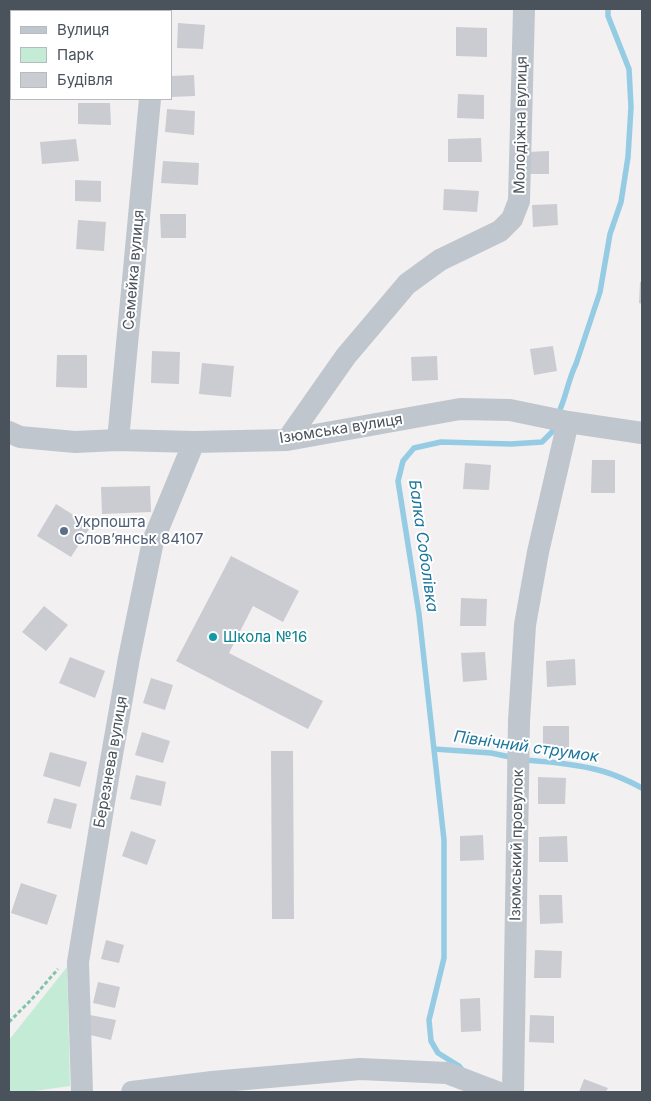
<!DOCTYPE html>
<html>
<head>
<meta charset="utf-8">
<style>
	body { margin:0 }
	#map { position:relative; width:651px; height:1101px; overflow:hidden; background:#f2f0f0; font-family:Inter,sans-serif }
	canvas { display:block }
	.frame { position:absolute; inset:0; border:10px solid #4a525c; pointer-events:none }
	.legend { position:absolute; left:10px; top:10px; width:162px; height:90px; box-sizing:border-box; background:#fff; border:1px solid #b7babe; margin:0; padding:6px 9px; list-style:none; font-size:15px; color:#4a525c }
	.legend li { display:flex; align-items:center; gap:10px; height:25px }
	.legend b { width:25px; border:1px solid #b7babe }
</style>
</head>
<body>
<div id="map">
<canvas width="651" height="1101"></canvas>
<div class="frame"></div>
<ul class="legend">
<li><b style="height:6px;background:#c0c6cd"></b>Вулиця</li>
<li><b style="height:14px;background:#c3ebd6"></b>Парк</li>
<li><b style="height:14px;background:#cbccd2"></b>Будівля</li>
</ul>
</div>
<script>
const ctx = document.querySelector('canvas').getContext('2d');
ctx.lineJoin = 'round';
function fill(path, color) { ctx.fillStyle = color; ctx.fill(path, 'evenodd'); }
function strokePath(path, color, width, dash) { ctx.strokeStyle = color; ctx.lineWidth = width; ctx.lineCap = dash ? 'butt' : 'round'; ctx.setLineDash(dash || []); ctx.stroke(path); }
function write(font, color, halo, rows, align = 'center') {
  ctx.font = font + ' Inter,sans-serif'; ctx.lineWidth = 4; ctx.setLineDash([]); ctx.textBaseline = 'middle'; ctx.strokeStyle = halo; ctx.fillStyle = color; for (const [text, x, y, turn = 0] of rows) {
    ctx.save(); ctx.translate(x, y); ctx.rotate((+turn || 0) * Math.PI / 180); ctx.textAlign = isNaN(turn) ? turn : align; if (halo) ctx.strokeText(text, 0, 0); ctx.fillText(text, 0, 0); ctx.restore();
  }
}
const green = new Path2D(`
	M67 967 70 1086 27 1092H9V1040Z`);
const stream = new Path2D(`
	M558 414C566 398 568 380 576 364L600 292 610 234 621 202 628 157 631 107 629 69 608 16V9
	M434 749 491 753 515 758
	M524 760C549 762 578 764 602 771 616 775 629 781 642 788
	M462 1070 459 1066 438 1053 431 1041 429 1020 444 958V840L419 614 398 481 403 461 414 448 441 442 511 444 542 442 552 432 555 423`);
const building = new Path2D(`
	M88 9H117V11H88Z
	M178 23 205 25 203 49 177 48Z
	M456 27 487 28V57L456 56Z
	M194 75 195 96 171 97V76Z
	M458 94 484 95V119L457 118Z
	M78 103H110L111 125 78 124Z
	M167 109 195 111 194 135 165 132Z
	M481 138 482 162H448V139Z
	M76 139 79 161 42 164 40 142Z
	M549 151V174H527V152Z
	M163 161 199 163 198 185 161 183Z
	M75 180 101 181V202L75 201Z
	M444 189 479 191 477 212 443 210Z
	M557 204 558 225 533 227 532 205Z
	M160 214H186V238H161Z
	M78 220 106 222 104 251 76 249Z
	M640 282H642V304L639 303Z
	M553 346 557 371 534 375 530 349Z
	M152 351 180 352 179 384 151 383Z
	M57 355H87V388L56 387Z
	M437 356 438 380 412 381 411 357Z
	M202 363 234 366 231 397 199 394Z
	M592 460H615V493H591Z
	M465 463 491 465 489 490 463 489Z
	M150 486 151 512 102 514 101 487Z
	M56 504 91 526 71 557 37 536Z
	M231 556 299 591 283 622 253 606 229 653 323 701 308 729 176 661Z
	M461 598 487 599 486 626H460Z
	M44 606 68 625 46 651 22 632Z
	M485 652 487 680 463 682 461 653Z
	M70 657 105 671 95 698 59 683Z
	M575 659 576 685 547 687 546 661Z
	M151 678 173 685 165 710 143 703Z
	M543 726H569V749H543Z
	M142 732 170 741 163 763 135 755Z
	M271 751H293L294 919H272Z
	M50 752 87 762 80 787 43 776Z
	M136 775 166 782 161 806 130 799Z
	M538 777 566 778 565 804H538Z
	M54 798 77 804 71 829 47 823Z
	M131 831 156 840 147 865 122 856Z
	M483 835 484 860 460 861V836Z
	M567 836 568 862H539V837Z
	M21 883 57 895 47 925 11 913Z
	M539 895H562L563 923 540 924Z
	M106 940 124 945 119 963 101 959Z
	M535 950 562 951 561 978H534Z
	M98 982 120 987 115 1008 93 1003Z
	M480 998 481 1031 461 1032 460 999Z
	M90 1015 116 1020 111 1040 86 1034Z
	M530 1015 554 1016V1043L529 1042Z
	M584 1079 608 1088 606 1092H579Z`);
const path = new Path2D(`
	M9 1022 31 1000 58 969`);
const minor = new Path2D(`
	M158 11V9
	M9 432 20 437 75 442 118 440 194 442 287 440 460 409 510 410 568 422 642 433
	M118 440 150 99
	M287 440 346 356 407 284 440 260 500 231 512 219 519 201 524 9
	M82 1092 78 962 109 772 129 658 153 541 194 442
	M132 1092 212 1082 360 1069 447 1073 497 1092
	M513 1092 519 721 525 625 538 552 568 422`);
const markers = [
	[64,531,5,"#5c6f8a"],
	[213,637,5,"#0f9aa8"]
];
const streetNames = [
	["Молодіжна вулиця",521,125,-89],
	["Семейка вулиця",134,270,-85],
	["Ізюмська вулиця",341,429,-9],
	["Березнева вулиця",111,762,-80],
	["Ізюмський провулок",517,845,-89]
];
const serviceNames = [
	["Укрпошта",74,522],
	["Слов’янськ 84107",74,539]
];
const cultureNames = [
	["Школа №16",223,637]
];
const waterNames = [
	["Балка Соболівка",423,546,82],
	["Північний струмок",526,747,8]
];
fill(green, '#c3ebd6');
strokePath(stream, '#95cce4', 5.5);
fill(building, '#cbccd2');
strokePath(path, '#7fc6a9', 3, [4, 2.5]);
strokePath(minor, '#c0c6cd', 22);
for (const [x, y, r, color] of markers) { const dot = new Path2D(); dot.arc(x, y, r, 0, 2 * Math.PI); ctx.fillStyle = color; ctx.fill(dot); strokePath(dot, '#fff', 2); }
write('15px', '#4a525c', '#fff', streetNames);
write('15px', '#4e5e75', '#fff', serviceNames, 'left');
write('15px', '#0d838f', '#fff', cultureNames, 'left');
write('italic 16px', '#1b769e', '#fff', waterNames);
</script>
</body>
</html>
